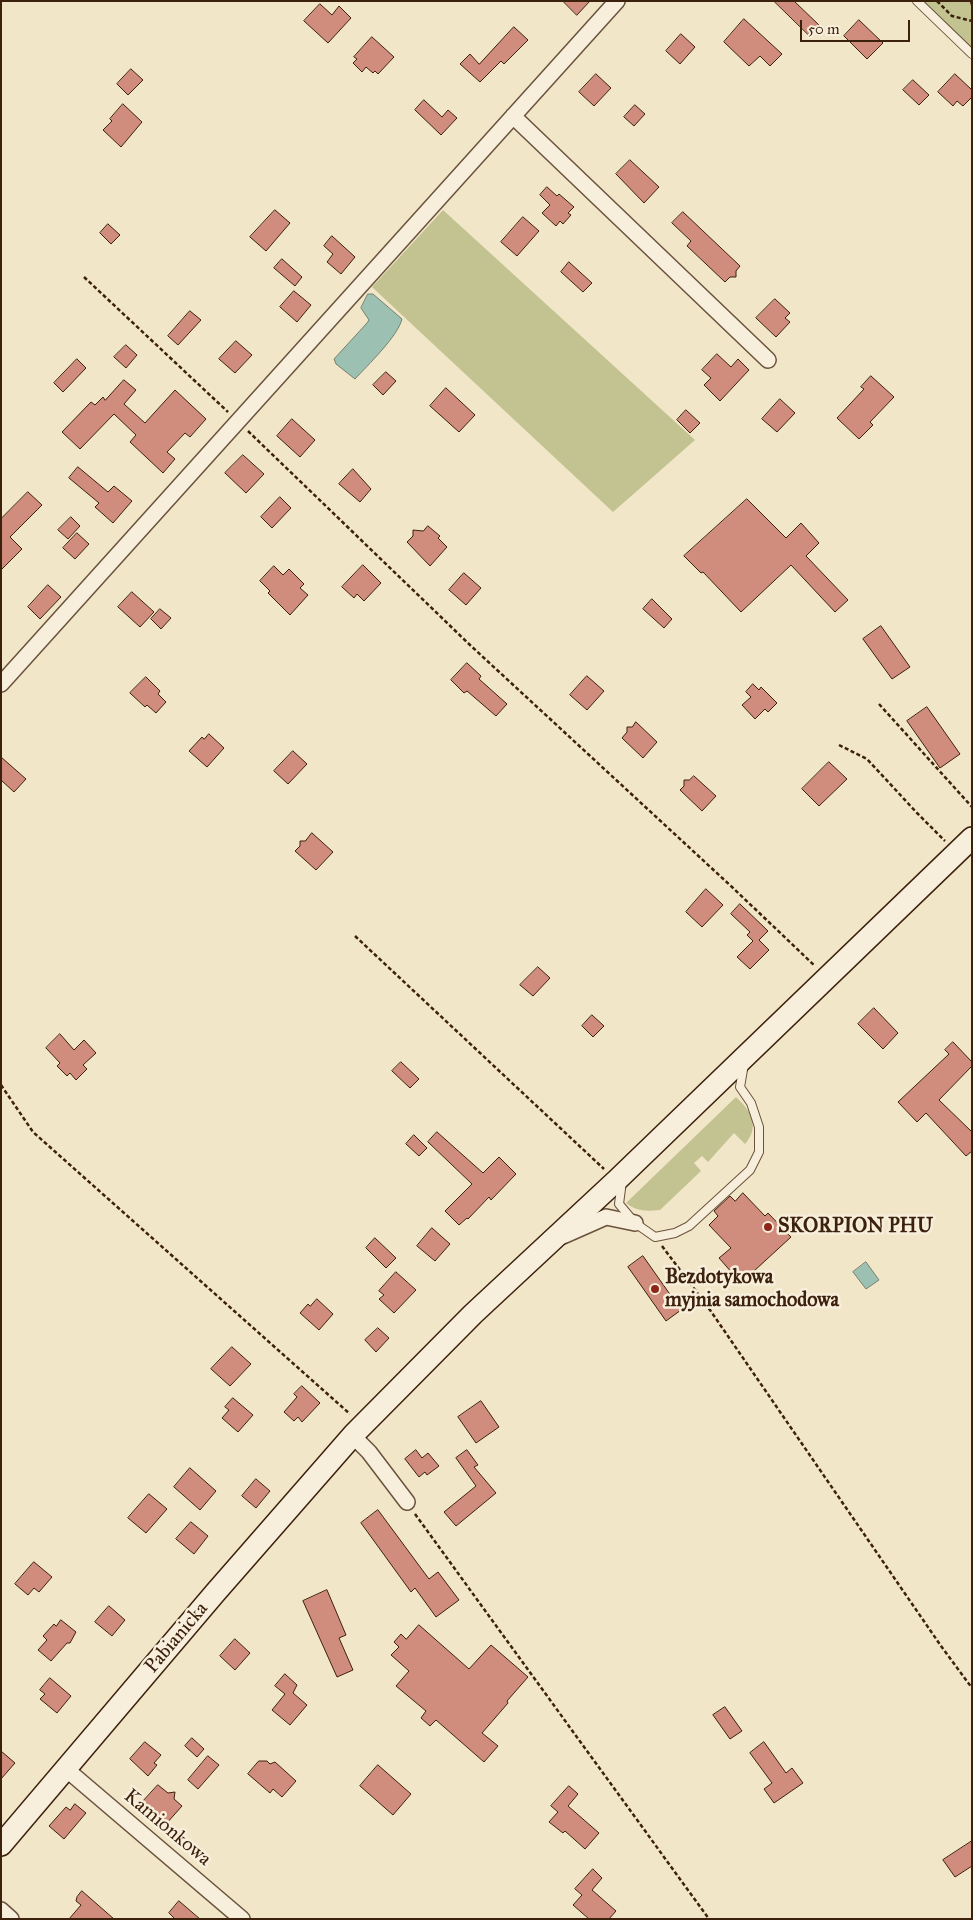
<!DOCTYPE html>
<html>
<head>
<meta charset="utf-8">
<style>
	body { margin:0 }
	#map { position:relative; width:973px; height:1920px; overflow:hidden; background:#f2e6c9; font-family:"IM FELL Great Primer",serif }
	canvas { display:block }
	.frame { position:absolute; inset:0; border:2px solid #3c210d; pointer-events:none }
	.scale { position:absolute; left:800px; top:20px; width:110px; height:22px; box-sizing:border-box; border:2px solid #3c210d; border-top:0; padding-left:6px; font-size:15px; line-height:18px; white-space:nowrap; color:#3c210d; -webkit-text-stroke:4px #f7efdc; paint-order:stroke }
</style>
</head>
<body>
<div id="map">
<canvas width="973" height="1920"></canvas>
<div class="frame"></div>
<div class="scale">50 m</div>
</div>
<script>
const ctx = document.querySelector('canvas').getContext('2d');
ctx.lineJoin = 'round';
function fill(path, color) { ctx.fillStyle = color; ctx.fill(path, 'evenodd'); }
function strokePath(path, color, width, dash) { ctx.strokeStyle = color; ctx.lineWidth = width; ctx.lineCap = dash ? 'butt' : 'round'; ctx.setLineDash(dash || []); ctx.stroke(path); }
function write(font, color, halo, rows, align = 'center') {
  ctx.font = font + ' "IM FELL Great Primer",serif'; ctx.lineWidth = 5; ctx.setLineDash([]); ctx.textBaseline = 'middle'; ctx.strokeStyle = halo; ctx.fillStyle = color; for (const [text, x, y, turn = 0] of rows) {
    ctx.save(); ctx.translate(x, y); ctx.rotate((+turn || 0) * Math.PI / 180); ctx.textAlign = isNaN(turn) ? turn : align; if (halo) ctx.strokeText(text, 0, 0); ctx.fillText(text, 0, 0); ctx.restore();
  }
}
const green = new Path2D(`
	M917 1H972V55Z
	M443 210 695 440 613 512 372 287Z
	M736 1097C750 1110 761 1126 745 1144L734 1133 708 1162 702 1156 694 1163 701 1171 660 1210C647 1211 637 1212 626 1203Z`);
const water = new Path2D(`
	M368 294H373L402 319C398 336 368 365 355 379L336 364 334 359 367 323 369 320 361 308Z
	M866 1262 879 1280 866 1289 853 1272Z`);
const building = new Path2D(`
	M563 1H590L577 15Z
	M774 1H794L820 26 810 36Z
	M320 4 332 15 339 6 351 18 328 43 304 21Z
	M744 19 782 54 770 66 760 56 749 66 724 42Z
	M859 20 883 43 867 59 844 36Z
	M514 27 528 40 504 64 501 61 480 82 460 64 470 54 479 64Z
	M681 34 695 47 680 64 666 51Z
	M372 37 394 57 378 74 375 71 373 73 366 67 362 72 353 63 357 59 354 57Z
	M131 69 143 80 128 95 117 84Z
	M596 74 611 88 594 106 579 92Z
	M955 74 972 90V97L963 106 957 101 953 106 938 92Z
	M913 80 929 95 919 105 903 90Z
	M424 100 442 117 448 110 457 118 441 135 415 110Z
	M123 104 142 122 121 147 103 130 112 121 110 119Z
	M635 105 645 114 634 126 624 117Z
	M630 160 659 187 644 203 616 174Z
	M547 187 557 196 559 194 574 207 568 213 571 215 563 224 560 221 556 226 542 213 550 205 540 195Z
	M275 210 290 223 266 251 250 237Z
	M683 212 740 266 736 271V277H730L725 282 687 246 691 241 672 223Z
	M523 217 539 231 517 256 501 242Z
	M108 224 120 235 111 244 100 233Z
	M332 236 355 257 341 274 327 262 333 254 324 246Z
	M282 259 302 277 295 286 274 268Z
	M569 262 592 283 583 292 561 272Z
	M294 291 311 305 297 322 280 307Z
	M775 299 790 313 785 318 790 322 776 337 756 318Z
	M190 311 201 320 178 345 168 336Z
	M236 341 252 355 235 373 219 359Z
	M126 345 137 355 126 368 114 357Z
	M717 354 731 367 738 359 749 370 720 401 704 385 711 378 702 370Z
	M77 359 86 368 63 392 54 383Z
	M386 372 396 381 383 395 373 385Z
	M871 376 894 397 870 422 873 425 859 439 837 418 864 389 861 387Z
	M124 380 136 390 124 404 145 423 175 390 206 419 190 437 185 433 167 452 175 459 163 473 130 442 136 435 114 414 80 449 62 432 91 402 95 405 103 397 105 400Z
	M446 388 475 415 459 432 430 406Z
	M780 399 795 413 777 432 762 419Z
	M686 410 700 423 690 433 677 420Z
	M292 419 315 440 300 457 277 436Z
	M243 455 264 474 246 493 225 473Z
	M78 467 108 492 114 486 132 501 113 523 95 507 99 503 69 478Z
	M353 469 371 489 360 502 339 484Z
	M28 492 42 505 10 537 22 549 1 570V519Z
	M280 497 291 508 272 528 261 517Z
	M747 499 786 538 801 523 819 543 806 556 848 600 835 612 791 565 741 612 703 572 701 573 684 556Z
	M71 517 80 526 68 539 58 530Z
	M428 526 440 536 438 538 447 547 430 566 407 542 413 536V530L423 531Z
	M77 533 89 544 75 559 63 548Z
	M363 565 381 583 364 601 357 594 354 598 342 587Z
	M274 566 283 575 289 569 304 584 300 588 308 595 290 615 268 593 270 591 260 581Z
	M464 573 481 588 466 605 449 590Z
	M48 585 61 597 40 619 28 607Z
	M132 592 154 612 140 627 118 607Z
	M652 599 672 619 664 628 643 609Z
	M160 609 171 618 161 629 151 619Z
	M881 626 910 667 892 679 863 639Z
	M467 663 481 676 479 679 507 704 496 716 467 691 464 693 451 680Z
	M587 676 604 691 587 710 570 695Z
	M146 677 160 691 158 694 166 702 156 713 147 705 145 707 130 693Z
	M753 684 759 690 761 687 777 703 768 712 765 709 755 719 742 705 751 697 746 692Z
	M927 707 960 754 940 768 907 721Z
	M636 722 657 742 643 758 622 738 627 732V727H632Z
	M209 734 224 748 207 767 189 751 202 737 204 739Z
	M293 751 307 764 288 784 274 771Z
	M1 757 26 779 14 792 1 780Z
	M829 762 847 779 819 806 802 789Z
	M694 776 716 796 702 811 680 790 684 786V780H689Z
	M312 833 333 852 316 870 295 851 300 846V841H305Z
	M706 889 723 905 702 927 686 912Z
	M740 904 768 931 759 940 769 950 750 969 737 957 753 941 747 935 750 932 731 914Z
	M538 967 550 978 533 996 520 985Z
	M874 1008 898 1033 883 1049 858 1024Z
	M592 1015 604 1026 593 1037 582 1026Z
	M60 1034 74 1050 84 1040 96 1053 83 1065 87 1069 76 1080 70 1073 67 1076 57 1066 60 1063 46 1048Z
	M953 1042 972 1062V1066L939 1100 972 1132V1151L966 1156 926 1113 917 1122 898 1102 949 1054 945 1050Z
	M401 1062 419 1079 410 1088 392 1071Z
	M437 1132 483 1173 499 1157 516 1174 491 1200 489 1197 468 1219 467 1218 459 1225 445 1211 472 1184 428 1142Z
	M414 1135 427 1148 419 1156 406 1144Z
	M743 1193 765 1216 768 1213 791 1237 741 1283 719 1258 731 1248 709 1225 718 1216 714 1211 730 1196 735 1201Z
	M432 1228 450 1244 435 1261 417 1246Z
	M375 1238 396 1258 386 1268 366 1248Z
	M643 1256 681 1310 666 1321 628 1267Z
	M396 1272 416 1290 394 1313 379 1299 384 1295 379 1291Z
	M317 1299 333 1314 319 1330 300 1313 308 1304 310 1306Z
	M378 1328 389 1338 376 1352 365 1340Z
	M232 1347 251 1364 230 1386 211 1369Z
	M302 1386 320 1403 302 1422 298 1417 294 1421 284 1412 297 1397 294 1394Z
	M233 1398 253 1415 238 1432 222 1418 229 1410 225 1407Z
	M481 1401 499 1427 476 1443 458 1417Z
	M416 1450 422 1458 428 1453 439 1466 427 1475 425 1472 419 1477 405 1459Z
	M467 1450 478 1465 474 1467 496 1493 456 1526 444 1512 476 1486 456 1458Z
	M190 1468 216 1491 200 1510 174 1487Z
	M256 1479 270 1491 256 1508 242 1496Z
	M149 1494 167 1509 146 1533 128 1518Z
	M378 1510 429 1579 438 1572 459 1600 436 1617 415 1588 411 1592 361 1523Z
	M191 1522 208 1536 194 1554 176 1539Z
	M34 1562 52 1577 39 1592 34 1588 28 1595 15 1584Z
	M327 1590 346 1635 339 1638 353 1670 337 1677 303 1601Z
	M109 1606 125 1620 112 1636 95 1622Z
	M61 1620 76 1632 70 1643H67L51 1661 38 1650 47 1640 43 1636 54 1624 56 1626Z
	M419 1625 469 1669 491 1645 528 1677 507 1701 508 1703 482 1733 498 1746 484 1762 436 1720 430 1726 421 1718 426 1711 396 1686 409 1671 391 1655 399 1647 394 1642 401 1634 406 1639Z
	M235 1639 250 1653 235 1670 220 1656Z
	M285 1674 297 1685 293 1693 307 1705 290 1725 272 1710 285 1694 275 1686Z
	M50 1678 71 1696 57 1713 40 1699 45 1694 40 1690Z
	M725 1707 742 1731 730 1739 713 1715Z
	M192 1738 204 1749 197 1757 185 1746Z
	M145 1742 161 1755 154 1763 157 1765 148 1776 130 1759Z
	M764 1742 786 1773 792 1768 803 1783 774 1803 764 1789 772 1783 750 1753Z
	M1 1751 15 1763 1 1779Z
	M208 1756 219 1765 198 1789 188 1780Z
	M259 1761H267L270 1764 275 1762 296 1781 282 1797 273 1789 270 1793 248 1774Z
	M378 1765 411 1794 393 1815 360 1786Z
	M158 1785 168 1793 175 1792 174 1799 182 1806 166 1824 152 1813 149 1816 138 1807Z
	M569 1786 578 1794 568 1806 599 1833 585 1849 565 1831 563 1833 549 1822 558 1812 551 1806Z
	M75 1804 86 1813 64 1839 49 1826 66 1807 70 1810Z
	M972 1841V1866L955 1877 943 1860Z
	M593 1869 602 1878 592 1890 616 1911 609 1919H589L573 1905 582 1895 575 1889Z
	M82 1891 114 1919H69L81 1905 76 1901 77 1897Z
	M179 1901 200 1919H175L169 1913Z`);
const path = new Path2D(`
	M937 1 952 16 972 21
	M971 1 972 5
	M84 277 228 412
	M248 431 470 645 732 887 815 966
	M879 704 972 807
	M839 745 867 759 917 813 945 841
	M355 936 604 1169
	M1 1085 33 1132 350 1414
	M662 1246 710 1310 941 1646 972 1688
	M415 1514 709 1919`);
const lane = new Path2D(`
	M917 1 972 54
	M622 1181 619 1204 635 1223 655 1237 675 1233 689 1226 750 1170 759 1152V1127L751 1103 740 1087 744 1064`);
const street = new Path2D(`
	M513 116 768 360
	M1 684 617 1
	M563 1236 606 1217 635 1223
	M353 1436 369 1452 407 1502
	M66 1769 242 1919
	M1 1910 11 1919`);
const secondary = new Path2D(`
	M1 1845 215 1593 354 1434 473 1314 617 1180 972 838`);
const markers = [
	[768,1227,5,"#8f2418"],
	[655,1289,5,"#8f2418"]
];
const poiNames = [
	["SKORPION PHU",778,1227],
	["Bezdotykowa",665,1278],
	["myjnia samochodowa",665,1301]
];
const streetNames = [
	["Pabianicka",177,1638,-50],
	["Kamionkowa",167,1828,40]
];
fill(green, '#c2c391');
fill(water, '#9cc0b1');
strokePath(water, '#76806f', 1);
fill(building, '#d08c7c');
strokePath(building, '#3c210d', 1);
strokePath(lane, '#6a523c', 10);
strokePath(street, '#6a523c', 18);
strokePath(secondary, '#3c210d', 24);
strokePath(path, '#3c210d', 2.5, [4, 2.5]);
strokePath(lane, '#f7efdc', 8);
strokePath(street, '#f7efdc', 15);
strokePath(secondary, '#f7efdc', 21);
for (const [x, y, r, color] of markers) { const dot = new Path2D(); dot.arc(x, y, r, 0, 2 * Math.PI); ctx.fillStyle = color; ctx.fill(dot); strokePath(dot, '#f7efdc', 2); }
write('bold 20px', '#3c210d', '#f7efdc', poiNames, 'left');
write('20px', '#3c210d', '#f7efdc', streetNames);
</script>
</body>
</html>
